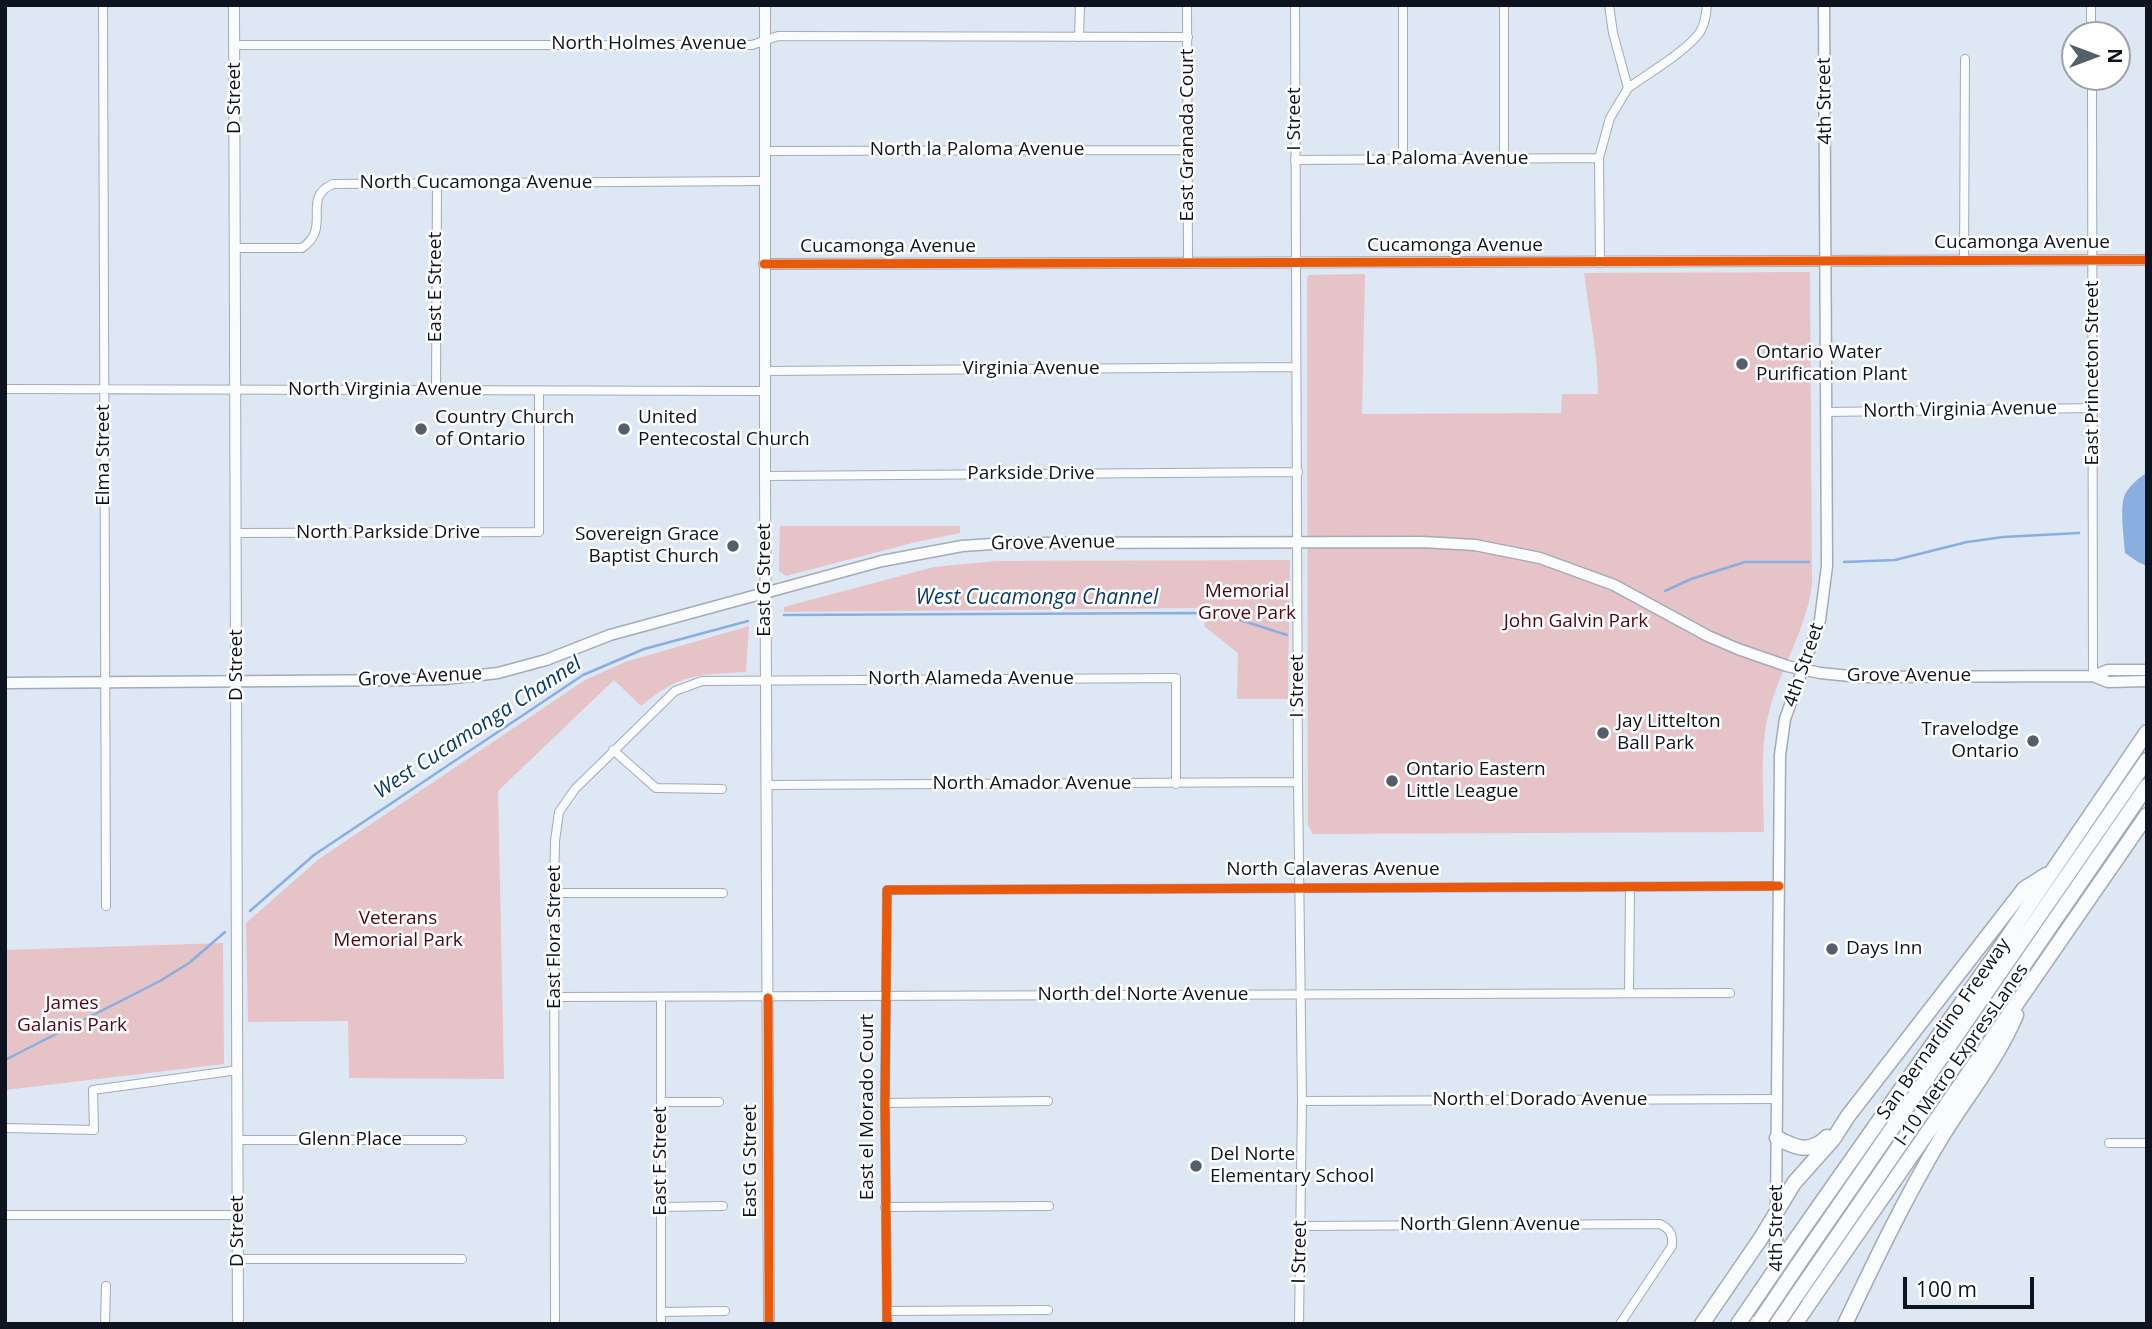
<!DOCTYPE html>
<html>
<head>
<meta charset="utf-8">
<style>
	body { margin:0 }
	#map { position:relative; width:2152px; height:1329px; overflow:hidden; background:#dee7f4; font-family:"Open Sans",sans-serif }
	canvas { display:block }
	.frame { position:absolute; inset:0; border:7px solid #0d141f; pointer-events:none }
	.north { position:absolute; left:2061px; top:21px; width:70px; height:70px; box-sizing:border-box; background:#fff; border:2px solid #9ea1a5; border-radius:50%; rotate:90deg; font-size:19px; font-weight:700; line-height:28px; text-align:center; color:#0d141f }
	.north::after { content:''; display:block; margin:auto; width:24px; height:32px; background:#565e6a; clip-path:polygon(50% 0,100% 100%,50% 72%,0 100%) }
	.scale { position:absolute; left:1903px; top:1277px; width:131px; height:32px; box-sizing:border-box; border:4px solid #0d141f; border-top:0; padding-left:9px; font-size:21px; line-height:24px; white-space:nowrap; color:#0d141f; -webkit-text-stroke:5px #fff; paint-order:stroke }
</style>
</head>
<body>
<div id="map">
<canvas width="2152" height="1329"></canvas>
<div class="frame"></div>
<div class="north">N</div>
<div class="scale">100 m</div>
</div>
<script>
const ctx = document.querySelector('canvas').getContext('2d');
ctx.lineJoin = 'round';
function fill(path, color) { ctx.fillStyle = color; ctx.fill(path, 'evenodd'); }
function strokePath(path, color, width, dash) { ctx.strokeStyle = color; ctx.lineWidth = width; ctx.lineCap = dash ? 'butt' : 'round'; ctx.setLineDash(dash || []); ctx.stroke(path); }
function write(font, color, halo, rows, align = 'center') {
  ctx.font = font + ' "Open Sans",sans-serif'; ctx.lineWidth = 5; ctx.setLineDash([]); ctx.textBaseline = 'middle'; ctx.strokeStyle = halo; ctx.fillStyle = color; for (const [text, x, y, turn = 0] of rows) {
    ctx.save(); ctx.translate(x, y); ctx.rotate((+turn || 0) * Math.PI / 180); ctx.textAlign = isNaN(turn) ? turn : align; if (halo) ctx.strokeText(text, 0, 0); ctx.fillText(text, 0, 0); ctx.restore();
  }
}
const green = new Path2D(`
	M1810 272 1812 584C1806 631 1780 668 1769 712 1759 750 1764 793 1764 832L1313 834 1308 825 1307 278 1309 275 1365 274 1362 414 1561 413 1562 394H1598C1598 353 1589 314 1584 273Z
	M780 526H960V533L916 542 786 576 779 571Z
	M1290 560 1288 699H1237L1238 653 1205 627 1204 608 784 612V607L934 567 997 561Z
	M749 626 746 672C697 675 681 673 641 706L614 680 498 791 504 1079 349 1078 348 1021 248 1022 246 923 319 859 585 680 625 662Z
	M223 943 224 1064 5 1090V950Z`);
const water = new Path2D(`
	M2147 473V566L2138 562 2125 553C2124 538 2120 510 2124 497 2127 488 2139 477 2147 473Z`);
const stream = new Path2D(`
	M1844 562 1895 560 1967 542 2003 537 2079 533
	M1665 591 1691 579 1745 562H1809
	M784 615 1194 613 1234 618 1287 635
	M250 911 314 855 583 675 644 649 748 621
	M5 1060 160 981 189 963 225 932`);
const minor = new Path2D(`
	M103 5 106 906
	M1187 5 1188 264
	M1295 5 1298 782 1302 1101 1299 1324
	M1403 5V159
	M1504 5V159
	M2091 5V35
	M1079 37 1080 5
	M234 45H752L778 36 1188 37
	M2092 77 2093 676
	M1628 88C1647 74 1687 51 1700 32 1705 24 1706 15 1707 5
	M766 151 1188 150
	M1295 160 1599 158
	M235 248H302C333 227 300 198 333 184L765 181
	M1964 261 1965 59
	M1600 263 1599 158 1610 118 1628 88 1613 33 1609 5
	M765 371 1296 367
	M5 389 765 391
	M436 390 437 184
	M1827 412 2093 408
	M765 476 1298 472
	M237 533 539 532V391
	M613 750 656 788 722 789
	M767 785 1298 782
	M554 893H723
	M1629 993 1630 887
	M555 997 1730 993
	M661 998V1324
	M1302 1101 1778 1099
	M661 1102H719
	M885 1103 1048 1101
	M5 1128 94 1130 93 1090 238 1070
	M238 1140H462
	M2109 1143H2147
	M661 1207 723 1206
	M885 1207 1049 1206
	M5 1215H238
	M1300 1226 1660 1224C1670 1229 1673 1234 1672 1246L1620 1324
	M238 1259H462
	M887 1311 1048 1310
	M661 1312 725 1311
	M105 1324 106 1286
	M555 1324 554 893 555 841 559 812 575 789 675 691 702 681 1176 678V784
	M887 1324 885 1103 887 890 1779 886`);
const tertiary = new Path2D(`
	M234 5 238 1324
	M765 5V476L769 1324
	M764 264 2147 260`);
const secondary = new Path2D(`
	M2093 676 2108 670H2147
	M5 683 411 680 445 679 498 673 546 660 610 635 882 561 962 546 1007 543 1422 542 1475 545 1540 558 1614 585 1708 636 1738 649 1787 666 1820 673 1860 677 2093 676 2108 682 2147 681
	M1776 1211 1780 755 1785 719 1820 620 1827 566 1824 5`);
const primary = new Path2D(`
	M1776 1212 1777 1324`);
const motorway = new Path2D(`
	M1777 1138C1796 1148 1810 1154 1827 1137
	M1796 1239 1994 957 2147 732
	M1797 1266 2147 760
	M1796 1296 2147 786
	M1702 1324 1761 1238 1794 1183 1834 1138 1848 1116 2024 889 2046 875
	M1738 1324 1760 1292
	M1795 1324 2147 815
	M1845 1324C1875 1261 1905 1198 1941 1138 1966 1097 1997 1060 2016 1015`);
const motorwayBridge = new Path2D(`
	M1760 1292 1796 1239
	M1760 1321 1797 1266
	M1777 1324 1796 1296`);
const cycleway = new Path2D(`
	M764 264 2147 260
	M768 998 769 1324
	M887 1324 885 1103 887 890 1779 886`);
const markers = [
	[1742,364,7,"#565e6a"],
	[421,429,7,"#565e6a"],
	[624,429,7,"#565e6a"],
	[733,546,7,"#565e6a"],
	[1603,733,7,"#565e6a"],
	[2033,741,7,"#565e6a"],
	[1392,781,7,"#565e6a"],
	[1832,949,7,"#565e6a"],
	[1196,1166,7,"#565e6a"]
];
const streetNames = [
	["North Holmes Avenue",649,44],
	["D Street",235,98,-90],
	["4th Street",1825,101,-91],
	["I Street",1295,119,-90],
	["East Granada Court",1188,135,-90],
	["North la Paloma Avenue",977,150],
	["La Paloma Avenue",1447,159],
	["North Cucamonga Avenue",476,183],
	["Cucamonga Avenue",2022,243],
	["Cucamonga Avenue",1455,246],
	["Cucamonga Avenue",888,247],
	["East E Street",436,287,-90],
	["Virginia Avenue",1031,369],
	["East Princeton Street",2093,373,-90],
	["North Virginia Avenue",385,390],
	["North Virginia Avenue",1960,410,-1],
	["Elma Street",104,455,-90],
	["Parkside Drive",1031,474],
	["North Parkside Drive",388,533],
	["Grove Avenue",1053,543,-1],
	["East G Street",765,580,-90],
	["D Street",237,665,-90],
	["4th Street",1804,665,-71],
	["Grove Avenue",1909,676],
	["Grove Avenue",420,677,-3],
	["North Alameda Avenue",971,679],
	["I Street",1298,686,-90],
	["North Amador Avenue",1032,784],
	["North Calaveras Avenue",1333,870],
	["East Flora Street",555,937,-90],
	["North del Norte Avenue",1143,995],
	["San Bernardino Freeway",1944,1029,-55],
	["I-10 Metro ExpressLanes",1962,1055,-55],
	["North el Dorado Avenue",1540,1100],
	["East el Morado Court",868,1107,-90],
	["Glenn Place",350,1140],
	["East F Street",661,1161,-90],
	["East G Street",751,1161,-90],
	["North Glenn Avenue",1490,1225],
	["4th Street",1777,1228,-90],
	["D Street",238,1231,-90],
	["I Street",1300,1252,-89]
];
const poiNames = [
	["Ontario Water",1756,353],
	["Purification Plant",1756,375],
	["Country Church",435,418],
	["of Ontario",435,440],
	["United",638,418],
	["Pentecostal Church",638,440],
	["Sovereign Grace",719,535,"right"],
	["Baptist Church",719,557,"right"],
	["Jay Littelton",1617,722],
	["Ball Park",1617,744],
	["Travelodge",2019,730,"right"],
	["Ontario",2019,752,"right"],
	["Ontario Eastern",1406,770],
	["Little League",1406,792],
	["Days Inn",1846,949],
	["Del Norte",1210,1155],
	["Elementary School",1210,1177]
];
const parkNames = [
	["Memorial",1247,592],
	["Grove Park",1247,614],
	["John Galvin Park",1576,622],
	["Veterans",398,919],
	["Memorial Park",398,941],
	["James",72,1004],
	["Galanis Park",72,1026]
];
const waterNames = [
	["West Cucamonga Channel",1037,598],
	["West Cucamonga Channel",478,728,-33]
];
fill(green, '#e6c3c7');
fill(water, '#89aee0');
strokePath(stream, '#89aee0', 2.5);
strokePath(minor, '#a3abb6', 10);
strokePath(tertiary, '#a3abb6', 12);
strokePath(secondary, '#a3abb6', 13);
strokePath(primary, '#a3abb6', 15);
strokePath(motorway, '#a3abb6', 17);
strokePath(minor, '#fafbfd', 8);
strokePath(tertiary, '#fafbfd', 10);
strokePath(secondary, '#fafbfd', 10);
strokePath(primary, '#fafbfd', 12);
strokePath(motorway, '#fafbfd', 14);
strokePath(motorwayBridge, '#a3abb6', 17, []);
strokePath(motorwayBridge, '#fafbfd', 14);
strokePath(cycleway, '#e8590c', 9);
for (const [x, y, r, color] of markers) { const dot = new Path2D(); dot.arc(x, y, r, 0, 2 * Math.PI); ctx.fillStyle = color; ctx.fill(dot); strokePath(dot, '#fff', 2.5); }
write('19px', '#0d141f', '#fff', streetNames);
write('19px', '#0d141f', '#fff', poiNames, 'left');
write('19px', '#57030f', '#fff', parkNames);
write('italic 21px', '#083a76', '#fff', waterNames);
</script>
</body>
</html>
